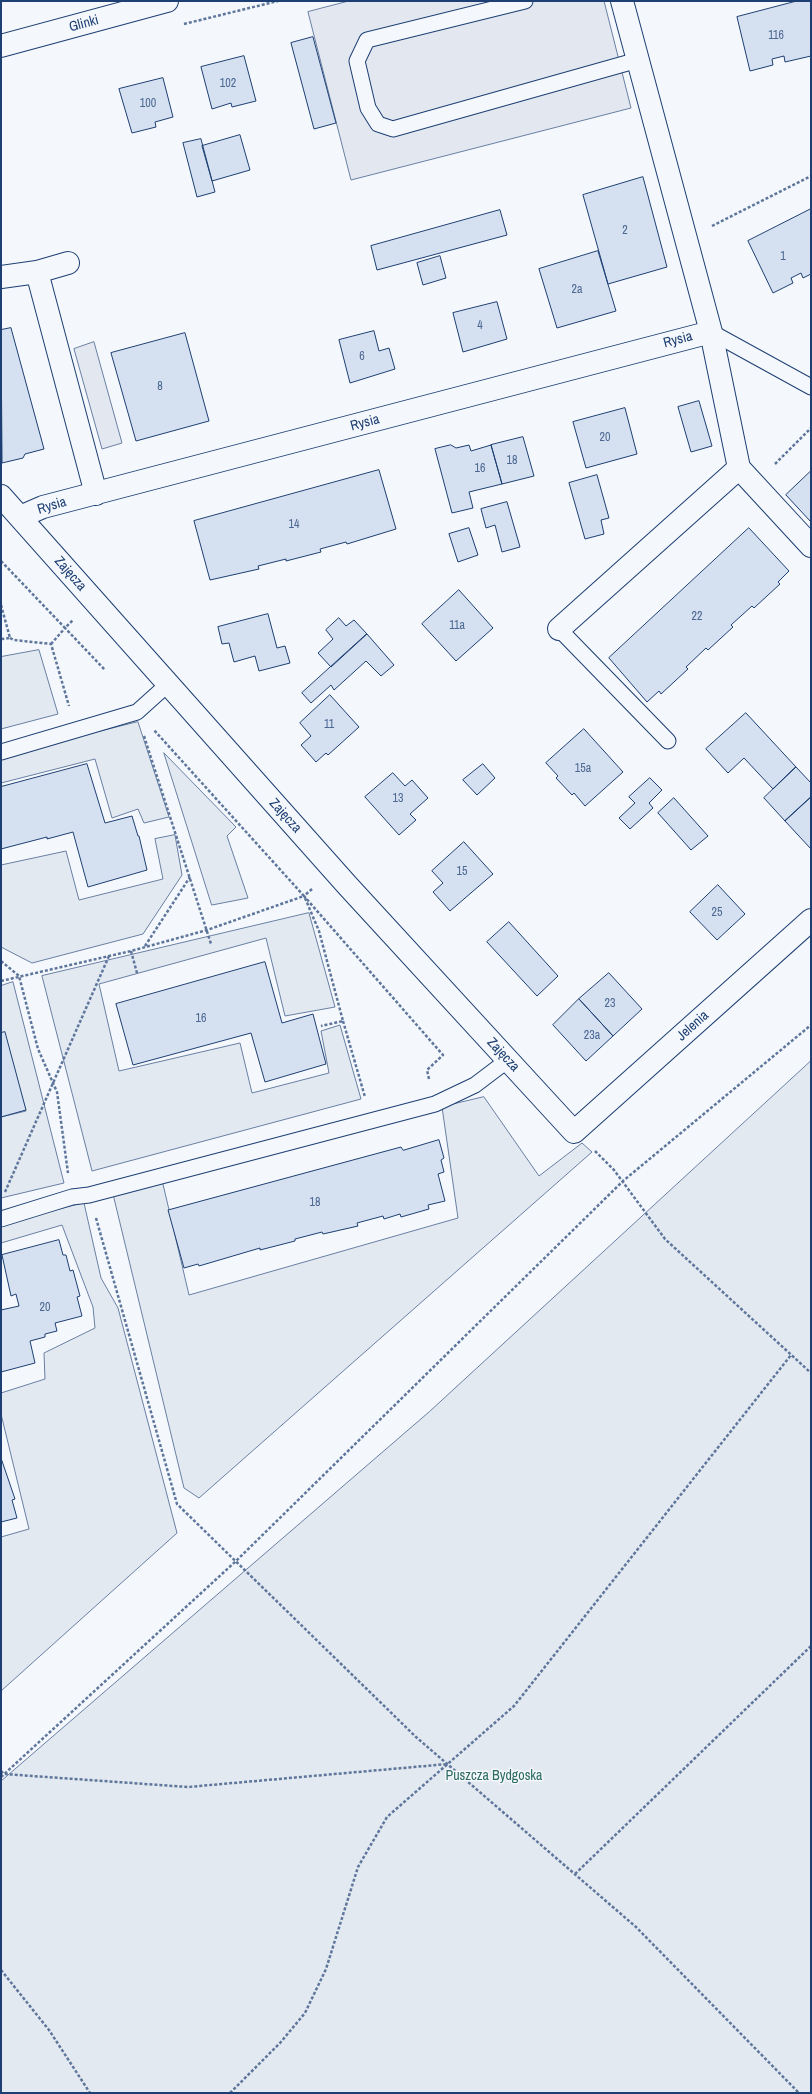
<!DOCTYPE html>
<html>
<head>
<meta charset="utf-8">
<style>
	body { margin:0 }
	#map { position:relative; width:812px; height:2094px; overflow:hidden; background:#f4f7fb; font-family:"Archivo Narrow",sans-serif }
	canvas { display:block }
	.frame { position:absolute; inset:0; border:2px solid #1d3f73; pointer-events:none }
</style>
</head>
<body>
<div id="map">
<canvas width="812" height="2094"></canvas>
<div class="frame"></div>
</div>
<script>
const ctx = document.querySelector('canvas').getContext('2d');
ctx.lineJoin = 'round';
function fill(path, color) { ctx.fillStyle = color; ctx.fill(path, 'evenodd'); }
function strokePath(path, color, width, dash) { ctx.strokeStyle = color; ctx.lineWidth = width; ctx.lineCap = dash ? 'butt' : 'round'; ctx.setLineDash(dash || []); ctx.stroke(path); }
function write(font, color, halo, rows, align = 'center') {
  ctx.font = font + ' "Archivo Narrow",sans-serif'; ctx.lineWidth = 3; ctx.setLineDash([]); ctx.textBaseline = 'middle'; ctx.strokeStyle = halo; ctx.fillStyle = color; for (const [text, x, y, turn = 0] of rows) {
    ctx.save(); ctx.translate(x, y); ctx.rotate((+turn || 0) * Math.PI / 180); ctx.textAlign = isNaN(turn) ? turn : align; if (halo) ctx.strokeText(text, 0, 0); ctx.fillText(text, 0, 0); ctx.restore();
  }
}
const green = new Path2D(`
	M39 650 58 714 1 729V657Z
	M138 722 169 817 144 823 138 809 112 818 95 759 1 783V756Z
	M164 753 236 827 227 836 248 898 212 905Z
	M175 835 182 875 143 934 32 963 1 947V865L66 851 79 900 163 879 155 839Z
	M309 913 335 1007 285 1016 266 938 99 984 119 1071 240 1043 252 1093 329 1073 321 1031 340 1025 361 1099 92 1171 42 976Z
	M13 982 64 1183 1 1198V1117L26 1111 3 1034H1V986Z
	M811 1061V2093H1V1781L429 1412Z
	M484 1097 539 1176 582 1143 592 1152 199 1498 184 1488 112 1190 162 1180 189 1295 458 1218 442 1107Z
	M84 1203 101 1278 118 1308 177 1533 1 1691V1537L29 1529 1 1414V1393L45 1379 44 1353 95 1328 93 1307 62 1225 1 1243V1225Z`);
const parking = new Path2D(`
	M349 1H604L631 108 351 180 308 12Z
	M94 342 122 443 102 449 74 349Z`);
const building = new Path2D(`
	M797 1H811V56L785 62 784 56 772 59 773 65 750 71 737 17Z
	M313 37 336 123 314 129 291 43Z
	M244 56 256 101 232 107 231 103 212 109 201 67Z
	M163 78 173 117 155 122 156 127 132 133 119 89Z
	M240 135 250 170 212 181 202 146Z
	M201 139 215 192 197 197 183 143Z
	M643 177 667 267 608 284 583 195Z
	M811 209V274L803 278 801 273 791 278 793 283 773 293 748 241Z
	M500 210 507 235 377 270 371 246Z
	M598 251 616 311 557 328 539 269Z
	M440 256 446 278 423 285 417 263Z
	M497 302 507 339 463 352 453 313Z
	M11 328 44 449 25 454 23 458 2 463 1 330Z
	M374 331 379 351 389 348 395 369 350 383 339 340Z
	M185 333 209 421 136 441 111 353Z
	M699 401 712 446 691 452 678 407Z
	M625 408 637 454 586 468 573 422Z
	M523 437 534 476 502 484 491 445Z
	M451 445 456 448 469 445 471 451 491 445 502 484 469 492 473 508 452 513 435 449Z
	M379 470 396 529 347 544 346 542 320 549 321 552 286 561V559L258 566 259 569 210 580 194 521Z
	M811 471V522L786 495Z
	M597 475 609 518 601 520 604 534 585 539 569 483Z
	M507 502 520 547 502 552 495 525 486 528 481 509Z
	M469 528 478 555 458 562 449 534Z
	M749 528 789 571 778 582 780 584 754 608 752 606 731 625 733 627 708 650 706 648 686 667 688 669 661 694 659 691 647 702 609 658Z
	M459 590 493 628 456 661 422 624Z
	M268 614 277 648 285 646 290 663 259 671 255 656 234 662 229 643 222 644 218 627Z
	M339 618 346 626 354 620 367 634 331 667 318 653 333 639 326 630Z
	M367 634 394 665 381 676 366 661 334 690 331 685 311 703 302 693Z
	M330 695 359 727 328 755 326 753 316 762 301 745 311 736 300 723Z
	M746 713 796 767 773 789 744 758 728 773 706 749Z
	M584 729 623 772 585 806 574 793 572 795 556 778 558 776 546 763Z
	M87 764 105 823 132 816 138 836H139L147 870 88 887 73 832 47 839V837L1 849V851V787Z
	M483 764 495 778 477 795 463 780Z
	M796 767 811 783V797L785 821 764 798Z
	M393 773 405 786 412 780 428 798 410 814 416 820 399 835 365 797Z
	M650 778 662 790 649 803 653 808 630 829 619 818 635 803 629 797Z
	M811 797V849L785 821Z
	M674 798 708 836 691 850 658 813Z
	M464 842 493 874 450 911 433 892 443 883 432 871Z
	M718 885 745 914 717 940 690 912Z
	M509 922 558 976 537 996 487 942Z
	M265 962 282 1023 313 1014 326 1064 265 1082 251 1033 133 1065 116 1004Z
	M609 973 642 1009 613 1036 579 999Z
	M579 999 613 1036 586 1061 553 1025Z
	M5 1032 26 1110 1 1117V1033Z
	M439 1140 444 1158 441 1160 444 1172 438 1174 445 1201 428 1205 429 1209 401 1217 400 1214 384 1219 383 1216 357 1223 358 1226 323 1234 322 1232 295 1239V1241L260 1250V1248L199 1266 198 1264 184 1268 168 1210 401 1147 403 1150Z
	M59 1240 63 1255H66L70 1271 73 1270 80 1296 77 1297 82 1316 55 1323 57 1331 45 1334V1337L30 1341 35 1363 1 1372V1310L19 1306 16 1294 11 1296 2 1255Z
	M1 1458 15 1499 12 1500 17 1518 1 1522Z`);
const path = new Path2D(`
	M184 24 278 1
	M712 226 811 176
	M775 464 811 428
	M1 561 65 628 73 620
	M1 605 10 638 1 639
	M10 638 14 640 51 644 69 706
	M51 644 65 628 105 670
	M144 736 211 944
	M312 889 304 896 443 1055 427 1070 429 1079
	M305 898 319 931 343 1021 321 1026
	M145 946 190 877
	M131 951 137 973
	M1 961 19 976 38 1049 57 1092 68 1173
	M1 981 131 951 207 930 304 896 154 730
	M343 1021 365 1097
	M595 1151 614 1170 665 1239 811 1373
	M5 1192 109 956
	M96 1218 177 1504 416 1737 636 1927 799 2093
	M1 1771 4 1774 188 1787 448 1764
	M1 1777 236 1561 623 1181 811 1025
	M575 1874 811 1646
	M1 1970 49 2030 90 2093
	M230 2093 280 2043 305 2013 326 1969 358 1867 387 1817 514 1706 791 1355`);
const lane = new Path2D(`
	M525 1 367 40 357 61 368 108 378 124 393 129 638 60
	M711 332 811 387
	M559 629 668 741
	M1 752 137 712 167 685
	M1 1219 72 1197 89 1195 435 1104 475 1085 508 1060`);
const street = new Path2D(`
	M37 272 96 494
	M1 277 37 272 68 263
	M711 332 739 468 811 546
	M1 496 347 885 574 1132 811 920
	M20 517 43 507 711 332 622 1
	M559 629 739 468`);
const secondary = new Path2D(`
	M1 46 167 1`);
const numberNames = [
	["116",776,36],
	["102",228,84],
	["100",148,104],
	["2",625,231],
	["1",783,257],
	["2a",577,290],
	["4",480,326],
	["6",362,357],
	["8",160,387],
	["20",605,438],
	["18",512,461],
	["16",480,469],
	["14",294,525],
	["22",697,617],
	["11a",457,626],
	["11",329,725],
	["15a",583,769],
	["13",398,799],
	["15",462,872],
	["25",717,913],
	["23",610,1004],
	["16",201,1019],
	["23a",592,1036],
	["18",315,1203],
	["20",45,1308]
];
const streetNames = [
	["Glinki",84,24,-15],
	["Rysia",678,340,-15],
	["Rysia",365,423,-15],
	["Rysia",52,506,-17],
	["Zajęcza",70,574,49],
	["Zajęcza",285,816,48],
	["Jelenia",693,1026,-42],
	["Zajęcza",503,1055,47]
];
const parkNames = [
	["Puszcza Bydgoska",494,1776]
];
fill(green, '#e3e9f0');
strokePath(green, '#687fa3', 1);
fill(parking, '#e3e8f0');
strokePath(parking, '#687fa3', 1);
fill(building, '#d5e0f0');
strokePath(building, '#1d3f73', 1);
strokePath(lane, '#1d3f73', 17);
strokePath(street, '#1d3f73', 24);
strokePath(secondary, '#1d3f73', 24);
strokePath(path, '#5e769c', 2.5, [3, 2]);
strokePath(lane, '#f4f7fb', 15);
strokePath(street, '#f4f7fb', 22);
strokePath(secondary, '#f4f7fb', 22);
write('12px', '#4b6792', null, numberNames);
write('14px', '#1d3f73', '#f4f7fb', streetNames);
write('14px', '#2c6c60', '#f4f7fb', parkNames);
</script>
</body>
</html>
